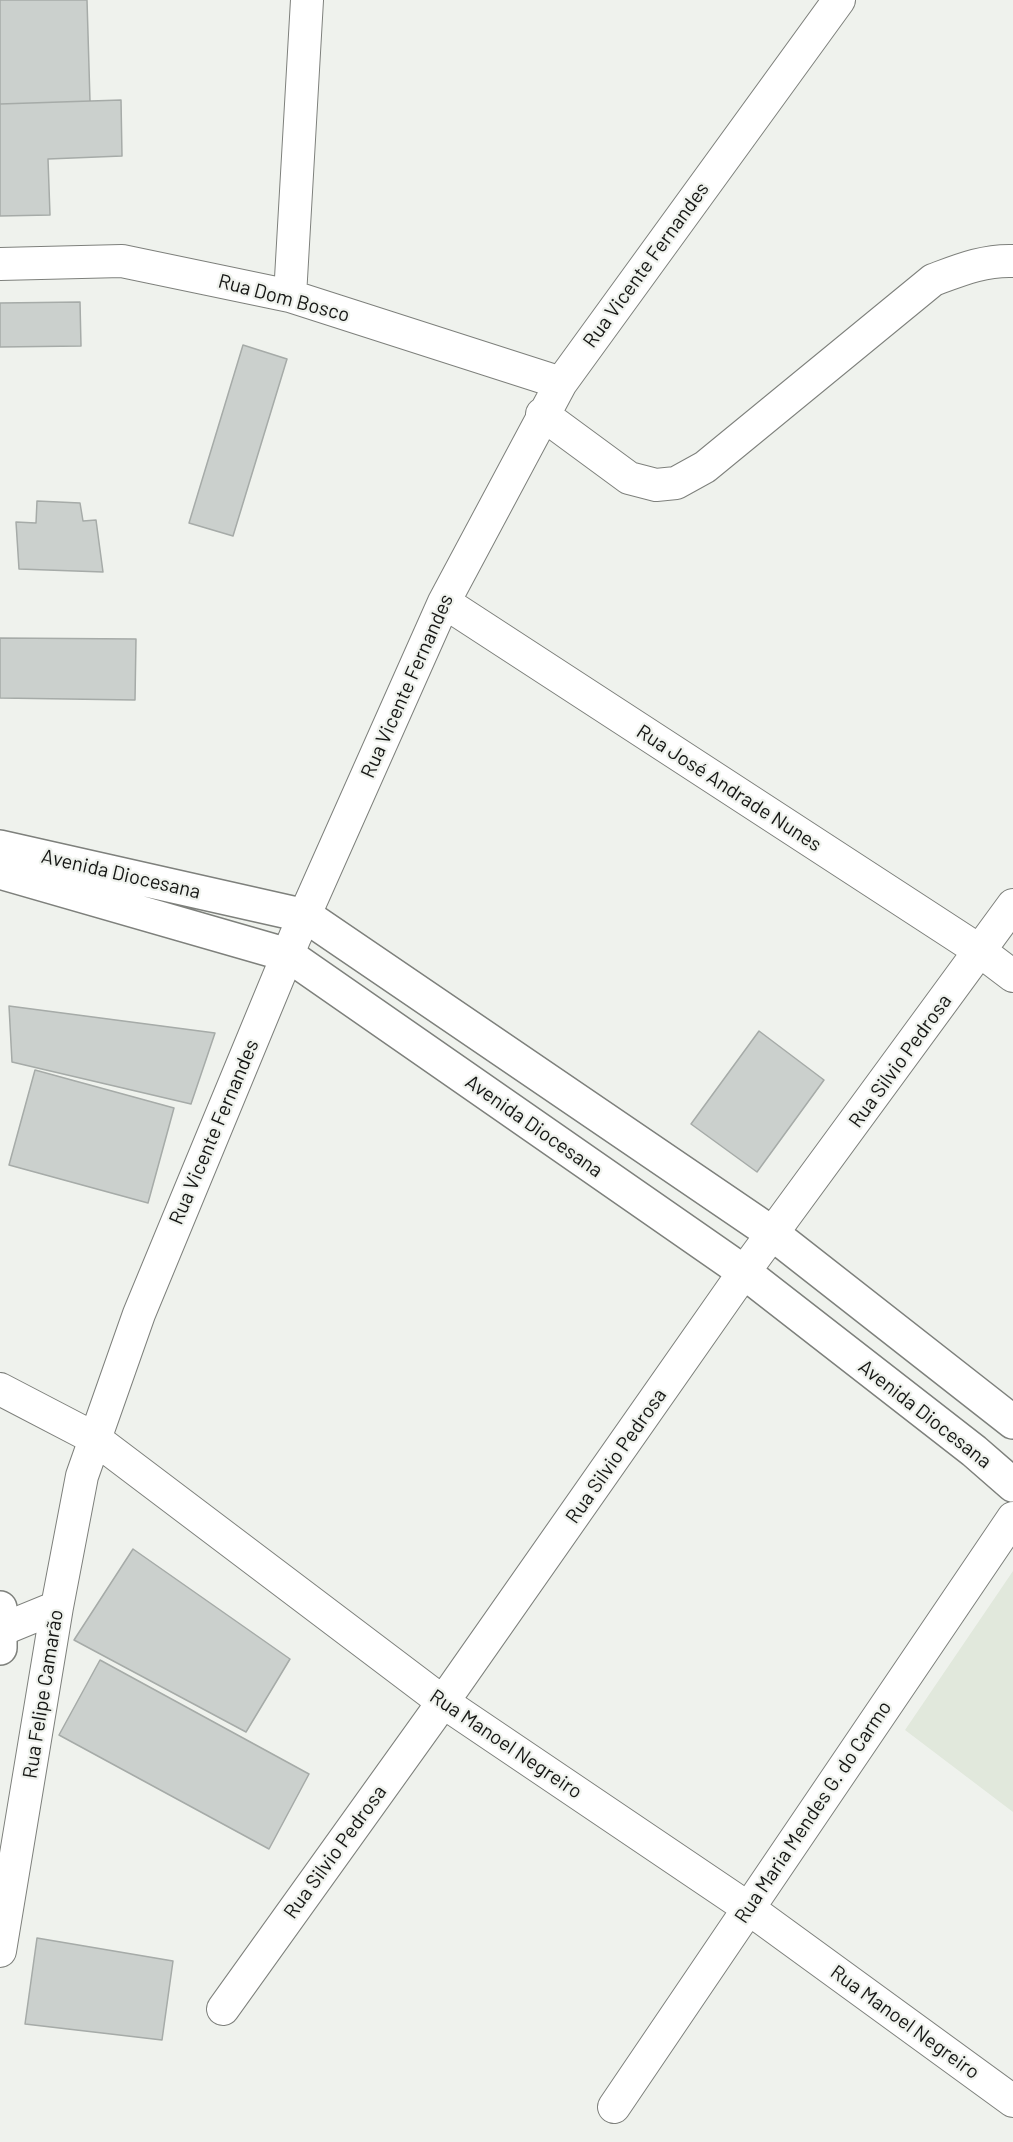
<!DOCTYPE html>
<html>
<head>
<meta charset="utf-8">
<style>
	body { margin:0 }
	canvas { display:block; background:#eff2ed }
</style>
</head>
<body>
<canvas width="1013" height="2142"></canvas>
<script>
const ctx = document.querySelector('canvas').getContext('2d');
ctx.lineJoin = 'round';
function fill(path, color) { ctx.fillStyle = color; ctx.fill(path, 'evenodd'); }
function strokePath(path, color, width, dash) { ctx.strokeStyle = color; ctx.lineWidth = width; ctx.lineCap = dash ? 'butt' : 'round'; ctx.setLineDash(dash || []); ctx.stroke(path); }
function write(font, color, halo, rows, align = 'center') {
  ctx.font = font + ' Barlow,sans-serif'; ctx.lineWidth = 4.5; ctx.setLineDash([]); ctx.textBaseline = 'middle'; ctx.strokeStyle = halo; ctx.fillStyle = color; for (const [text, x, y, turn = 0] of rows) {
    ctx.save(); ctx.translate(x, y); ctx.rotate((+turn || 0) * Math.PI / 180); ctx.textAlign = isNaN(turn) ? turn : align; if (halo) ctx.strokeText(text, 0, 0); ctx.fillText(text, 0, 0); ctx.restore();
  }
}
const built = new Path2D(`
	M1013 1571V1812L905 1730Z`);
const building = new Path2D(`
	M0 0H87L90 101 0 104Z
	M121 100 122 156 48 159 50 215 0 216V104Z
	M80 302 81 346 0 347V303Z
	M243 345 287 359 233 536 189 523Z
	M37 501 80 503 83 521 96 520 103 572 19 569 16 522 36 523Z
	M0 638 136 639 135 700 0 698Z
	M9 1006 215 1033 191 1104 12 1062Z
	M759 1031 824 1080 757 1172 691 1124Z
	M35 1070 174 1108 148 1203 9 1165Z
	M133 1549 290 1659 246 1732 74 1640Z
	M100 1660 309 1774 269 1849 59 1735Z
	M37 1938 173 1961 162 2040 25 2024Z`);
const street = new Path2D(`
	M0 264 122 261 290 296 561 383
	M290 296 307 0
	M542 414 629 478 656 485 676 483 705 467 933 280C960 270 984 260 1013 261
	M444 602 980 951 1013 976
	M0 1389 94 1438 443 1702 748 1908 1013 2101
	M1 1630 57 1607
	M0 1951 57 1607 82 1476 139 1314 295 937 444 602 561 383 839 0
	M223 2009 443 1702 744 1272 1013 905
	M614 2107 1013 1518`);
const secondary = new Path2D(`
	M0 847 306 916 773 1234 1013 1422
	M0 872 288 955 744 1272 974 1451 1013 1485
	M0 1608V1648`);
const streetNames = [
	["Rua Vicente Fernandes",646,265,-54],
	["Rua Dom Bosco",284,298,15],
	["Rua Vicente Fernandes",407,686,-66],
	["Rua José Andrade Nunes",729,788,33],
	["Avenida Diocesana",121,874,13],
	["Rua Silvio Pedrosa",900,1061,-54],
	["Avenida Diocesana",534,1126,35],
	["Rua Vicente Fernandes",214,1132,-67],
	["Avenida Diocesana",925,1414,38],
	["Rua Silvio Pedrosa",616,1456,-55],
	["Rua Felipe Camarão",43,1694,-81],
	["Rua Manoel Negreiro",506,1744,34],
	["Rua Maria Mendes G. do Carmo",813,1812,-56],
	["Rua Silvio Pedrosa",335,1852,-54],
	["Rua Manoel Negreiro",905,2022,36]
];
fill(built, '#e1e8dc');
fill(building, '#cbd0cd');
strokePath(building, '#a6aba8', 1.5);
strokePath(street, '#7e807c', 34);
strokePath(secondary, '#7e807c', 36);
strokePath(street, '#fff', 32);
strokePath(secondary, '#fff', 33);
write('20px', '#151614', '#eff2ed', streetNames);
</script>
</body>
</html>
